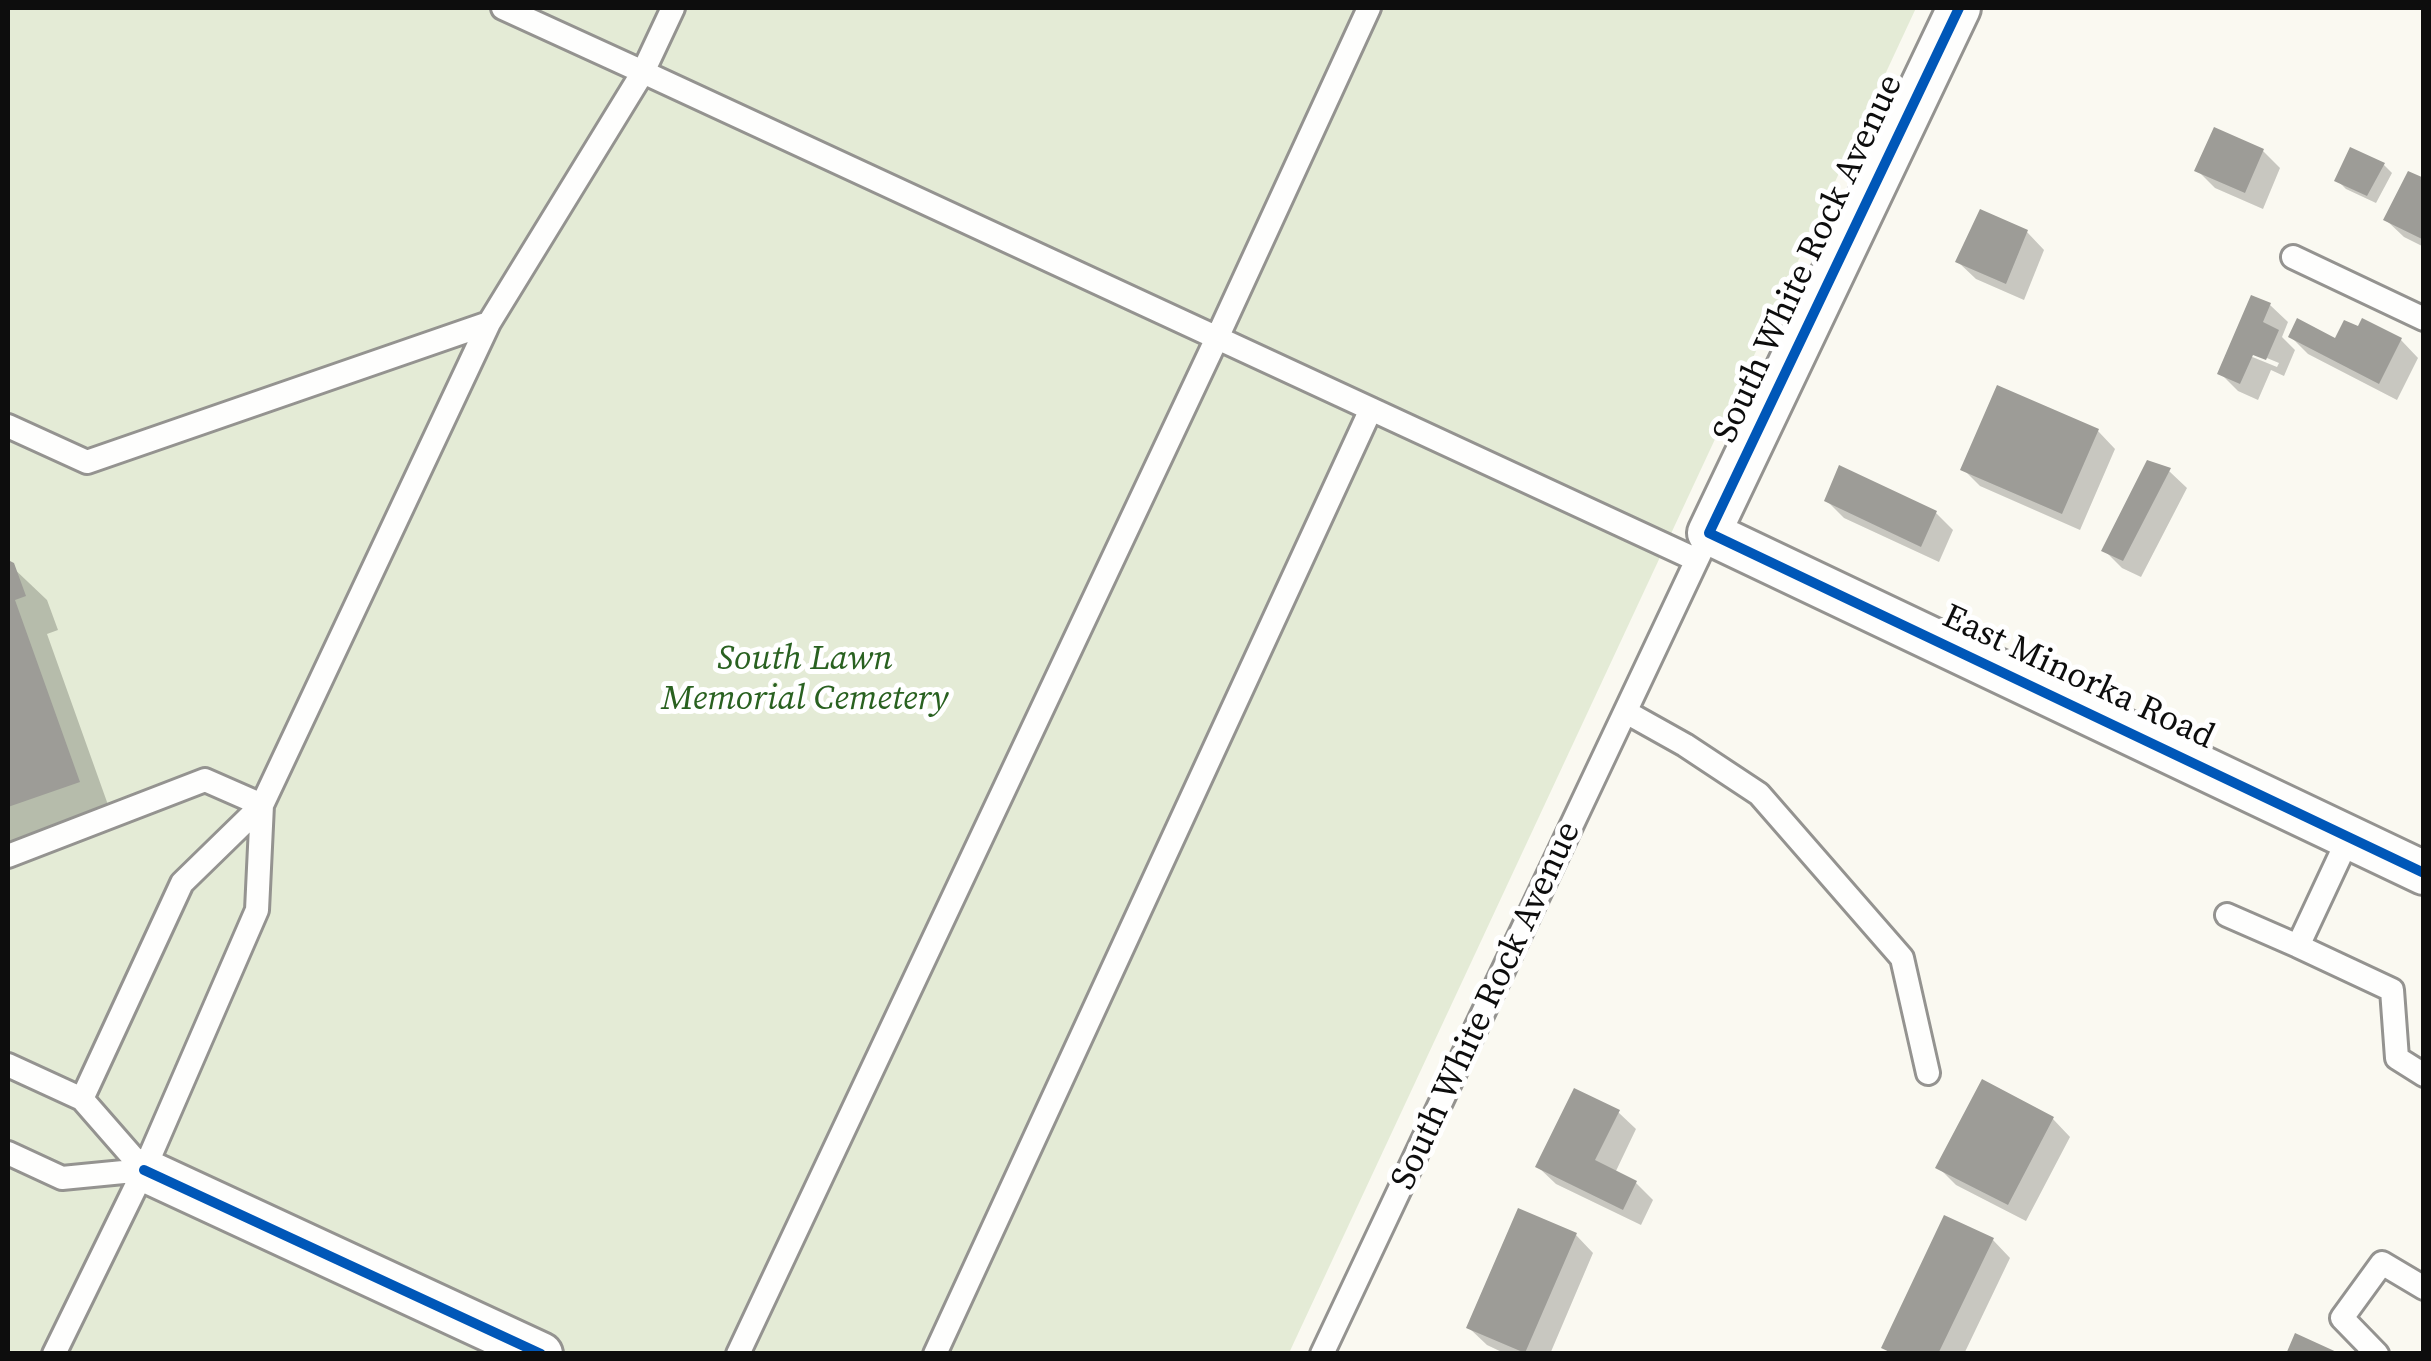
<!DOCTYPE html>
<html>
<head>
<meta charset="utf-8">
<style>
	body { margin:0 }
	#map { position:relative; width:2431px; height:1361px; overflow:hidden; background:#faf9f1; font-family:"Source Serif 4",serif }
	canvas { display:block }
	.frame { position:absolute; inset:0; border:10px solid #0d0d0d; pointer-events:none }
</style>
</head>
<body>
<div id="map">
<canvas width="2431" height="1361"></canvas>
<div class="frame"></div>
</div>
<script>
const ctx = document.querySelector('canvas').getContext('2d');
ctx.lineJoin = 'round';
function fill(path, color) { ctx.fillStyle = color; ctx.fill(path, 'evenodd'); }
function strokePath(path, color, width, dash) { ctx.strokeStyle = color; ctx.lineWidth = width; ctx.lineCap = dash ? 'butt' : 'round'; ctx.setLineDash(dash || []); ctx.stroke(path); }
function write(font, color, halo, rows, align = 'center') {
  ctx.font = font + ' "Source Serif 4",serif'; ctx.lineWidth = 10; ctx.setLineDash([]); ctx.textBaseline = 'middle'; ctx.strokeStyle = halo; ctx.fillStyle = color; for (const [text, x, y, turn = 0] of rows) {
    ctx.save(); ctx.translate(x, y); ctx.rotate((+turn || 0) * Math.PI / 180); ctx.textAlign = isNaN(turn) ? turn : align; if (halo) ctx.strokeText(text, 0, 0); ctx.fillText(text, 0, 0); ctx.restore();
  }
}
const cemetery = new Path2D(`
	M8 8H1916L1289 1353 8 1354Z`);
const shadow = new Path2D(`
	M2263 151 2280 168 2263 209 2215 188 2197 170Z
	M2384 165 2392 173 2376 203 2346 189 2337 180Z
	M2424 181V247L2404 237 2386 220Z
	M2027 232 2044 250 2024 300 1976 279 1958 262Z
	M2270 305 2288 322 2282 337 2295 350 2284 376 2271 370 2258 400 2238 391 2220 373ZM2250 351 2279 363 2277 367 2250 356Z
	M2291 337 2336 341 2401 340 2418 358 2397 400 2308 354Z
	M2098 431 2115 449 2080 530 1980 486 1963 469Z
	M2169 471 2187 488 2141 577 2122 568 2104 550Z
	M1827 501 1936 513 1953 530 1939 562 1844 518Z
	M8 563 47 600 58 630 47 634 112 816 8 853Z
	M1983 1082 2053 1119 2070 1137 2026 1221 1956 1185 1938 1167Z
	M1618 1112 1636 1129 1615 1173 1636 1183 1653 1200 1641 1225 1556 1184 1538 1167Z
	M1576 1235 1593 1253 1550 1354H1506L1487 1345 1469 1328Z
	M1993 1240 2010 1258 1964 1354H1890L1884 1347Z`);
const building = new Path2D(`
	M2214 127 2264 149 2245 193 2194 171Z
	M2350 147 2385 163 2367 196 2334 181Z
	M2408 171 2424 178V240L2383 220Z
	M1980 209 2028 230 2006 284 1955 262Z
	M2251 295 2271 303 2263 322 2279 330 2266 360 2253 355 2240 384 2217 374Z
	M2297 318 2335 338 2344 320 2358 326 2362 318 2402 338 2379 384 2288 337Z
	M1997 385 2099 429 2062 514 1960 470Z
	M2147 460 2171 468 2123 561 2101 551Z
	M1839 465 1937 511 1921 547 1824 501Z
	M8 560 14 563 26 596 15 600 80 782 8 807Z
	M1982 1079 2054 1117 2008 1205 1935 1168Z
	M1574 1088 1620 1110 1595 1160 1637 1181 1623 1210 1535 1167Z
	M1518 1208 1577 1233 1525 1353 1466 1328Z
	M1944 1215 1994 1238 1938 1354H1894L1881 1348Z
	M2295 1333 2341 1354H2286Z`);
const service = new Path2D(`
	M503 8 643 72 673 8
	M2293 257 2424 319
	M8 426 87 462 489 323
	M1626 712 1685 745 1759 794 1902 958 1928 1073
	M2349 837 2298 946 2392 990 2397 1058 2424 1075
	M8 856 205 780 262 805 489 323 643 72 1697 560
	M2227 915 2298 946
	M8 1065 82 1099 144 1170
	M8 1153 62 1178 144 1170
	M54 1354 144 1170 257 910 262 805 182 883 82 1099
	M738 1354 1217 338 1369 8
	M935 1354 1371 409
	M1322 1354 1704 545
	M2377 1354 2342 1318 2382 1263 2424 1288`);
const minor = new Path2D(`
	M1959 8 1709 533 2424 873
	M144 1170 541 1354`);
const cycleway = new Path2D(`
	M1959 8 1709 533 2424 873
	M144 1170 541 1354`);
const streetNames = [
	["South White Rock Avenue",1809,259,-65],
	["East Minorka Road",2078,678,25],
	["South White Rock Avenue",1487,1006,-65]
];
const parkNames = [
	["South Lawn",805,660],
	["Memorial Cemetery",805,700]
];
fill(cemetery, '#e4ebd6');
fill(shadow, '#0003');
fill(building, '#9d9c97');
strokePath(service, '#949390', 28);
strokePath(minor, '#949390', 48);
strokePath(service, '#fefefd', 22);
strokePath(minor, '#fefefd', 42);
strokePath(cycleway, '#0057b8', 10);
write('35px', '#0d0d0d', '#fff', streetNames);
write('italic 35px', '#296120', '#fff', parkNames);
</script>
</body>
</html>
